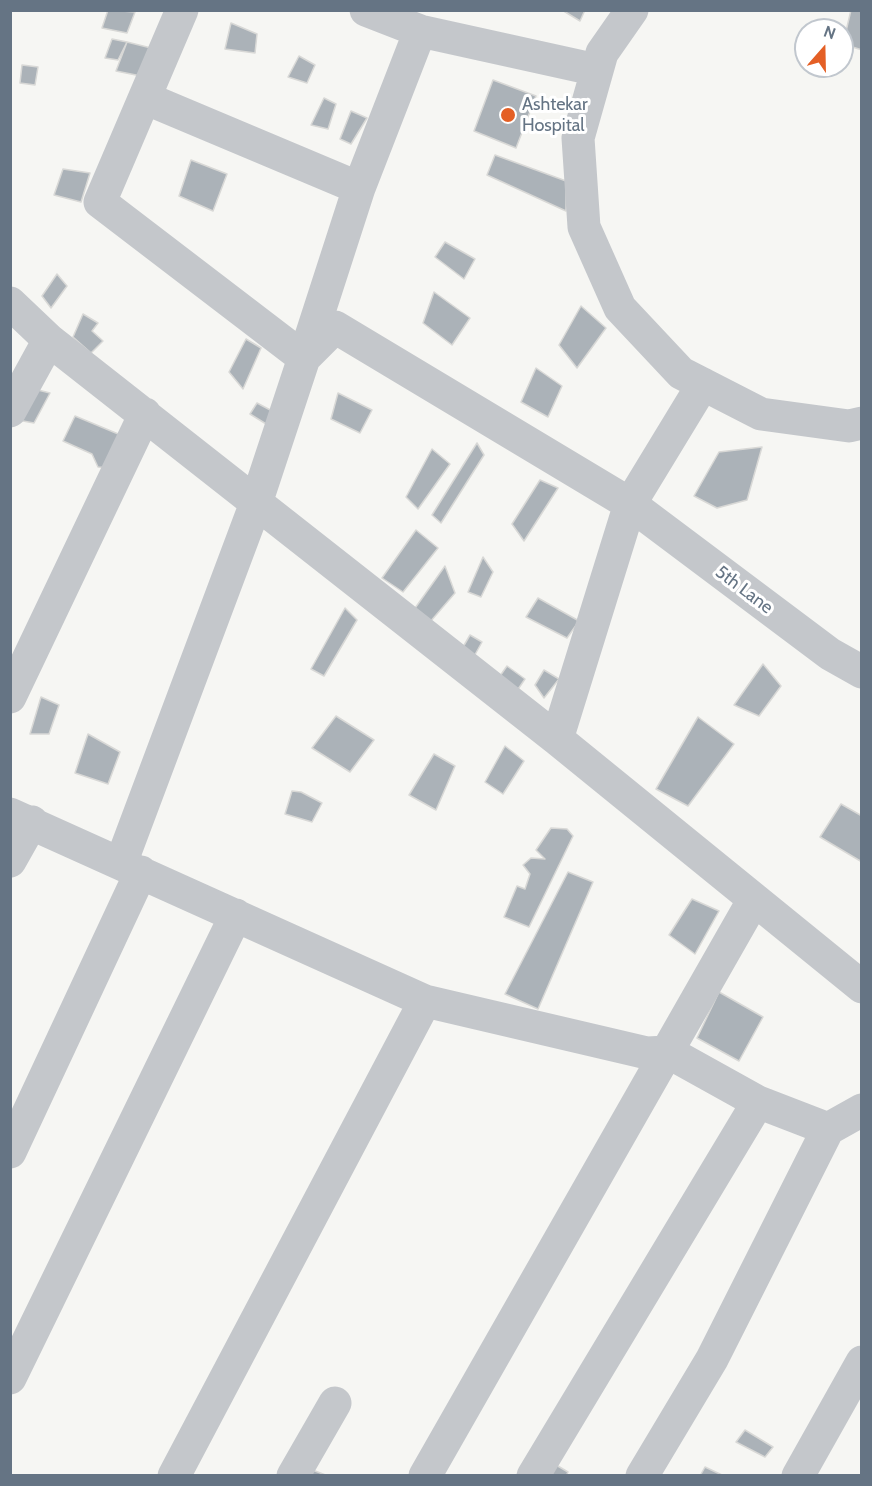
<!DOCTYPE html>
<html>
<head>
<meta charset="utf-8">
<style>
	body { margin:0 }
	#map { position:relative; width:872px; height:1486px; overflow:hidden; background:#f6f6f3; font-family:Cabin,sans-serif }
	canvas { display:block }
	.frame { position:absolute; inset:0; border:12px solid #657484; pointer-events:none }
	.north { position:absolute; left:794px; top:18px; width:60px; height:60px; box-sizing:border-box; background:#fff; border:2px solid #c1c7ce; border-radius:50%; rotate:20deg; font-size:16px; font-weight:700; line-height:24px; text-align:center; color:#657484 }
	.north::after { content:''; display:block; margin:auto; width:21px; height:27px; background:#e45f25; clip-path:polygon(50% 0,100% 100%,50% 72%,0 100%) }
</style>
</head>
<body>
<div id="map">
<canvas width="872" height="1486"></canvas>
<div class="frame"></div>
<div class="north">N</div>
</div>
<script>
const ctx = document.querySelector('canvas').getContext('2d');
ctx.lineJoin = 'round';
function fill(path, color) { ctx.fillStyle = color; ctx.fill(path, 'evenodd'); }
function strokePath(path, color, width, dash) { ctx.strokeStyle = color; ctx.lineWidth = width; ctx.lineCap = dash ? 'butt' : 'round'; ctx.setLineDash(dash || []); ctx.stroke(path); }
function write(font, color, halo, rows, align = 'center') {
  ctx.font = font + ' Cabin,sans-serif'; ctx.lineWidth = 6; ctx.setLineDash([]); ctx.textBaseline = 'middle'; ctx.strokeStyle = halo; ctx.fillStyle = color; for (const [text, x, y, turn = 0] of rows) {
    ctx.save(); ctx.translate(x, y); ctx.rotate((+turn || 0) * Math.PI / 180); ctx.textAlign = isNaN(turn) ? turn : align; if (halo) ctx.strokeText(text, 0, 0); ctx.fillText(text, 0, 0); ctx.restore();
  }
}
const building = new Path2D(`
	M108 10 135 12 127 33 102 28Z
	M562 10H585L580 21Z
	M851 10H862V50L843 44Z
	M231 23 257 34 255 53 225 49Z
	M112 39 127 42 118 60 105 58Z
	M127 42 151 48 141 76 116 71Z
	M299 56 315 65 307 83 288 77Z
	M22 65 38 67 35 85 20 83Z
	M493 80 536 96 516 148 474 131Z
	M324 98 336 104 328 129 311 125Z
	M351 111 367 118 351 144 340 139Z
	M495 155 566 181V211L487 175Z
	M191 160 227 174 213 211 179 196Z
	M63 169 90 173 81 202 54 195Z
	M445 242 475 259 464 279 435 257Z
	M57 274 67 286 51 308 42 296Z
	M434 292 470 318 452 345 423 323Z
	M581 306 606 328 577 368 559 345Z
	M83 314 98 323 92 331 103 341 91 353 73 337Z
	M246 339 261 348 243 389 229 372Z
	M536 368 562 386 548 417 521 402Z
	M30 388 50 393 34 423 12 419Z
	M338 393 372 410 360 433 331 419Z
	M257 403 274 412 271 427 250 414Z
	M75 416 123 436 111 468 98 467 92 454 63 441Z
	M477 443 484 455 441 523 432 515Z
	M762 447 747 500 717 508 694 496 719 452Z
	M432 449 450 464 418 509 406 497Z
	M540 480 558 488 524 541 512 524Z
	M416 530 438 548 403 592 382 578Z
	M483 557 493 572 481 597 468 592Z
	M445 566 455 593 430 622 413 611Z
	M538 598 579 621 567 638 526 617Z
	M345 608 357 620 324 676 311 669Z
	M470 635 482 642 472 660 459 654Z
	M763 664 781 686 759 716 734 705Z
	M507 666 525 679 512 698 495 683Z
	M544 670 559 679 544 698 535 685Z
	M41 697 59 705 49 734H30Z
	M336 716 374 740 350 772 312 748Z
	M698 717 734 744 688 806 656 789Z
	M88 734 120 752 108 784 75 773Z
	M505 746 524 761 503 794 485 782Z
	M434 754 455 766 436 810 409 795Z
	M292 791 301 792 322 803 312 822 285 814Z
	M841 804 862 816V862L820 837Z
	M551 828 567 829 573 836 529 927 504 917 517 886 525 889 530 874 523 865 531 858 545 859 536 850Z
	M568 872 593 882 538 1009 505 994Z
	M692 899 719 911 695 954 669 935Z
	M719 992 763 1017 739 1061 697 1038Z
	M745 1430 773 1447 765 1457 736 1442Z
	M551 1462 568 1472 566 1476H538Z
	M705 1467 722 1475V1476H700Z
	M310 1469 328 1476H304Z`);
const minor = new Path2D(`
	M182 10 100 202 304 358 359 188 420 31
	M366 10 420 31 597 70
	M632 10 602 53 578 138 584 227 620 308 681 373 761 414 849 426 862 423
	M145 98 359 188
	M10 303 49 340 557 739 862 987
	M10 411 49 340
	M10 697 145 414
	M557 739 630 504 703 384
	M10 814 425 1001 647 1053 668 1052 758 1102 828 1129 862 1110
	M10 861 32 822
	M121 863 256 503 304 358 335 327 630 504 830 654 862 672
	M10 1152 141 872
	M10 1378 236 915
	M174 1476 425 1001
	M293 1476 335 1403
	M425 1476 753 901
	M533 1476 758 1102
	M642 1476 712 1359 828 1129
	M798 1476 862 1362`);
const markers = [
	[508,115,8,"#e45f25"]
];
const poiNames = [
	["Ashtekar",522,105],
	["Hospital",522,126]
];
const streetNames = [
	["5th Lane",744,590,37]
];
fill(building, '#abb2b8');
strokePath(building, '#d8d8d6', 1.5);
strokePath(minor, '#c4c7cb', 33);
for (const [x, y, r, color] of markers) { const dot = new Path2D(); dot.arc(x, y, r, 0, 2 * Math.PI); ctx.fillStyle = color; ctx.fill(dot); strokePath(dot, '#fff', 2); }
write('18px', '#657484', '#fff', poiNames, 'left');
write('18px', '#657484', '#fff', streetNames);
</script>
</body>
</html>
